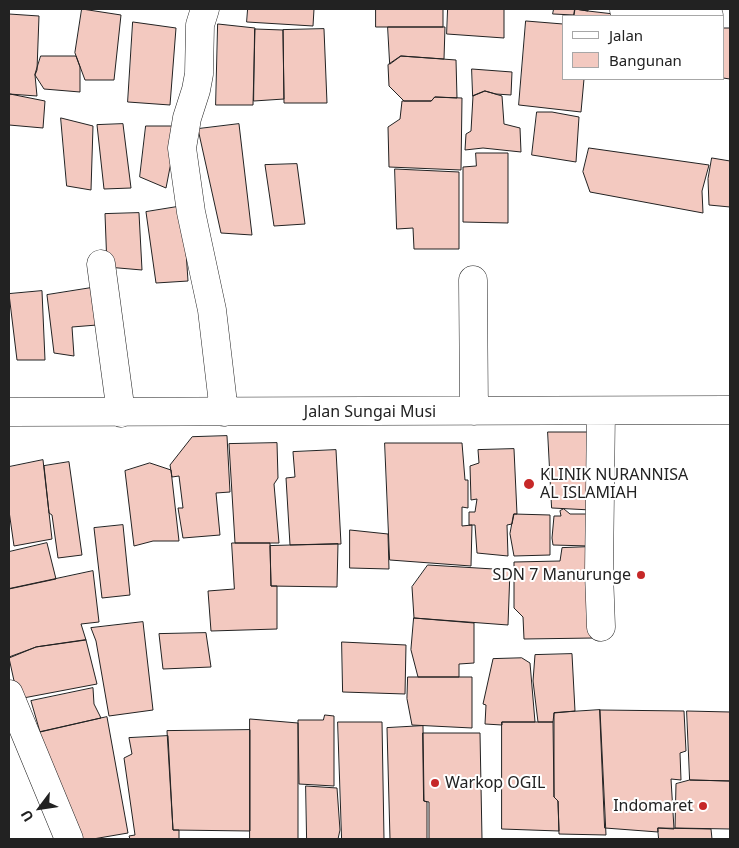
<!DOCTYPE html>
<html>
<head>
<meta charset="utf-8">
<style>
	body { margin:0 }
	#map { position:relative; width:739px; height:848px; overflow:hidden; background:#fff; font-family:"Noto Sans",sans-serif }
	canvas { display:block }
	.frame { position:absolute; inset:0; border:10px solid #222; pointer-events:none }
	.legend { position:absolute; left:562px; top:15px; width:162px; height:65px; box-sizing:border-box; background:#fff; border:1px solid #a7a7a7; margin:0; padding:6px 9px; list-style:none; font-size:15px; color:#222 }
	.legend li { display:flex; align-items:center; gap:10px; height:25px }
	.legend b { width:25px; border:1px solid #a7a7a7 }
	.north { position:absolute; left:15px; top:783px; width:50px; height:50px; -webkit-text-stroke:4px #fff; paint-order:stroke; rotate:239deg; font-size:14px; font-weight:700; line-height:20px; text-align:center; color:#222 }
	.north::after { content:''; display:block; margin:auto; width:18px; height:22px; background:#222; clip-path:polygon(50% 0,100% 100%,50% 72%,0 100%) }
</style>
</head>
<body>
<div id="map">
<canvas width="739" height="848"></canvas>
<div class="frame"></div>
<ul class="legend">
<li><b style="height:6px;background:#fff"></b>Jalan</li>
<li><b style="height:14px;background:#f3c9c0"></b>Bangunan</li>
</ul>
<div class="north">U</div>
</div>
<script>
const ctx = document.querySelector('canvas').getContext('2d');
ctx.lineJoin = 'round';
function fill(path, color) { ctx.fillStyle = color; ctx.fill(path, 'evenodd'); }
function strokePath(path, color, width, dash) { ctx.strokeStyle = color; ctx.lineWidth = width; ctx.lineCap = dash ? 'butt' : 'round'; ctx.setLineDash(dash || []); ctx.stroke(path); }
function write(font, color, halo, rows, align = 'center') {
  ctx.font = font + ' "Noto Sans",sans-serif'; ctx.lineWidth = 4; ctx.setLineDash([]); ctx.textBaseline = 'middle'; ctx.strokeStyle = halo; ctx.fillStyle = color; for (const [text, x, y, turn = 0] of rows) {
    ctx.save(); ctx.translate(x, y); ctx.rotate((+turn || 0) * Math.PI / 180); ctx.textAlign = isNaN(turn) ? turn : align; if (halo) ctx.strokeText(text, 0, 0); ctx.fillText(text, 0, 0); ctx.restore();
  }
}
const building = new Path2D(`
	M82 9 121 15 114 80H85L75 53Z
	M248 9H314L313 26 247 22Z
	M376 9H443V27H376Z
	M448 9H504V38L447 34Z
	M554 9H588V11L575 9 574 15 553 14Z
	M575 9 588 11 631 16H574Z
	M9 14 39 16 37 70 35 75 37 96 9 94Z
	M526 21 563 24V79H584L581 112 519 105Z
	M133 22 176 28 170 105 128 102Z
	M218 24 255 28 253 105H216Z
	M388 27H445L444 59 401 56 390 64Z
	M723 28H730V79L723 78Z
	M255 29 283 30 284 99 254 101Z
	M324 29 327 103H284L283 30Z
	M41 56H76L80 67V92L44 89 35 75Z
	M401 56 456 60 457 98 435 97 431 101H404L389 86 388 65Z
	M472 69 512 72 511 95 496 94 485 91 473 96Z
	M485 91 502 96 504 124 520 128 521 152 483 148 465 150 466 134 471 131 473 96Z
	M10 94 45 101 43 128 9 125Z
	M435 97 462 98 461 170 389 167 388 127 400 119 402 101H431Z
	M537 112H552L579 117 576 162 532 155Z
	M61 118 93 126 91 190 67 186Z
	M123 124 131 188 104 189 97 125Z
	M239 124 252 235 221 233 198 129Z
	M146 126H178L166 188 140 177Z
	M589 148 709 165 702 191 703 213 590 192 583 172Z
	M476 153H508V223L463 222V167L476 166Z
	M712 158 730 161V207L709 205 708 179Z
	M297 164 305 224 274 226 265 165Z
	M395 169 459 172V249H414L413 228 397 229Z
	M183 206 188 281 156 283 146 212Z
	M139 213 142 270 107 267 105 214Z
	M91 288 97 325 72 327 74 356 54 353 47 295Z
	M42 291 45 360H17L9 294Z
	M548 432H590L591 510 552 508Z
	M227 436 230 492 216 493 220 535 183 538 178 508H183L179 476 172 477 170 465 192 437Z
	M277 443 278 478 274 484 279 543H235L229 444Z
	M385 443H462L465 480H468V508L462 507V526L472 525 471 566 390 560Z
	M514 449 517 514H514L512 524 507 525 508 556 477 553 475 525H469V512H475L477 499 471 500 470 466 479 463 478 450Z
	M336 450 341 544 290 545 286 478 295 477 293 452Z
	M43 460 52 539 14 546 9 511V467Z
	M69 462 82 555 58 558 52 515 49 513 44 466Z
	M150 463 171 470 179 541H153L134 546 125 471Z
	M564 509 570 514H589V546L553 545 552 538 554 516H561L560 511Z
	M514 514 550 515V555L514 556 510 534Z
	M123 525 130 595 102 598 94 528Z
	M350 530 388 534 389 569 350 568Z
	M47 543 56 579 9 589V552Z
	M232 543H270L271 586H277V629L211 631 208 591 234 589Z
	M338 544 337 587 271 586 270 546Z
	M590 547 594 638 524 639 523 617 514 608V562L560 561 562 548Z
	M428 565 510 570 508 625 414 618 412 587Z
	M93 571 99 622 81 624 86 640 36 647 9 657V589Z
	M414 618 474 623V663L459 664V677H418L411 650Z
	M143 622 153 710 109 716 96 641 91 628Z
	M206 633 211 667 163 669 159 634Z
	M86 640 97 684 18 699 9 658 36 647Z
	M342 642 406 645 405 694 343 692Z
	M572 654 575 711 554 713 553 722H538L533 681 535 655Z
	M522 658 530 663 535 722H502V725L485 724 486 705 483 704 493 659Z
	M408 677H472V728L412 725 407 699Z
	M93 688 94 704 101 718 40 732 31 701Z
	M600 710 684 711 686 751 680 753 681 780 671 779 674 829 658 828V832L605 828Z
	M600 710 606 835 559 834 558 801 554 797V713Z
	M687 711 730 712V781L690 780Z
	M325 715 334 716V786L299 784 298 720H323Z
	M107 717 128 833 93 839H81L36 733Z
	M250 719 298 723V839H250Z
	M338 722H382L384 839H342Z
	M502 722H553L554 797 558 801 559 831 502 829Z
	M423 726 424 801 427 802V839H390L387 728Z
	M250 730V831L173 830 167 731Z
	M423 733H480L482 839H429V802L424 801Z
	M168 736 173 830H179V839H130L129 836 135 835 124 758 132 754 129 738Z
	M690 780 730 781V829L675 828 676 784Z
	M306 786 337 788 340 830 338 839H307Z
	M658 828 711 829 712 839H659Z`);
const minor = new Path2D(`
	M205 9 200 25 199 74 196 90 187 118 182 148 191 212 212 310 224 412
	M624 10 709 16
	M101 264 121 413
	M473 280 474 411
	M601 411 599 573 601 627
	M9 412 730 410
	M9 694 69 839`);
const markers = [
	[529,484,6,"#c62828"],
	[641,575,5,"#c62828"],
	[435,783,5,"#c62828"],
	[703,806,5,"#c62828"]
];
const streetNames = [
	["Jalan Sungai Musi",370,412]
];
const poiNames = [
	["KLINIK NURANNISA",540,475],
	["AL ISLAMIAH",540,493],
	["SDN 7 Manurunge",631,575,"right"],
	["Warkop OGIL",445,783],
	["Indomaret",693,806,"right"]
];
fill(building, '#f3c9c0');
strokePath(building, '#222', 1);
strokePath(minor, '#222', 29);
strokePath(minor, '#fff', 28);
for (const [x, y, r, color] of markers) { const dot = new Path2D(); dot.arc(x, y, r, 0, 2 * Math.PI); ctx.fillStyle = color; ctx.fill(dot); strokePath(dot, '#fff', 2); }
write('16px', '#222', '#fff', streetNames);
write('16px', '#222', '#fff', poiNames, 'left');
</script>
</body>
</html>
